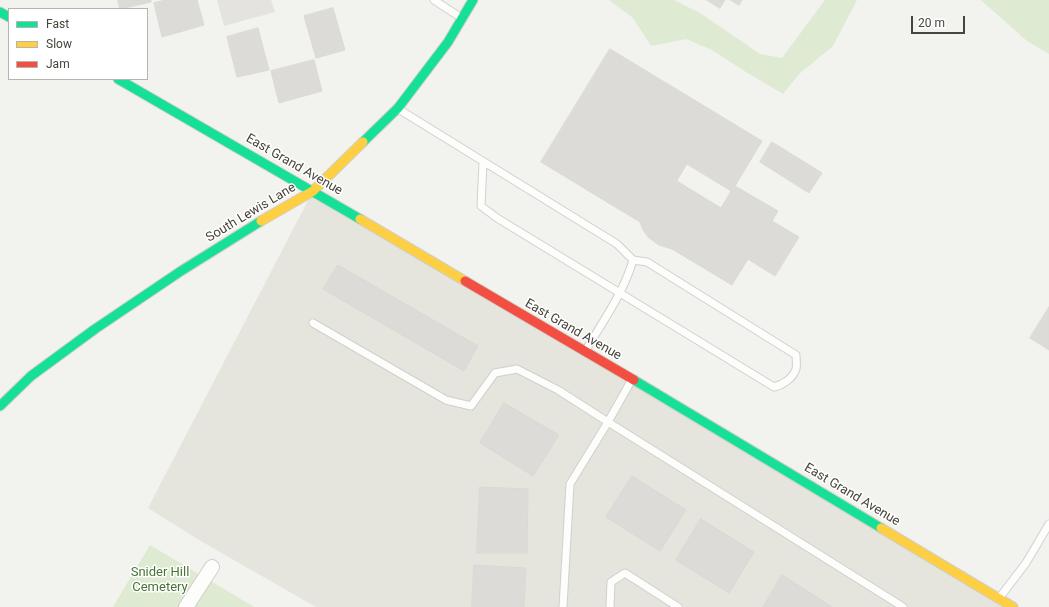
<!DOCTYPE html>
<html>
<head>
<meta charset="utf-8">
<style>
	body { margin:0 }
	#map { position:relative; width:1049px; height:607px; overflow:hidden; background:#f2f2ee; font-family:Roboto,sans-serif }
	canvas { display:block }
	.legend { position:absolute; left:8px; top:8px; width:140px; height:72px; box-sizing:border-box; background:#fff; border:1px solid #b6b4b1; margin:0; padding:5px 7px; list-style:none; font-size:12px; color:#48443b }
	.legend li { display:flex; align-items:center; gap:8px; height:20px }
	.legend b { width:20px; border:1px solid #b6b4b1 }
	.scale { position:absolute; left:911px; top:16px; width:54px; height:18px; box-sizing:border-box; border:2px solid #48443b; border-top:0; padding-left:5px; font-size:12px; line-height:14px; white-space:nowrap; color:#48443b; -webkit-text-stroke:3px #fff; paint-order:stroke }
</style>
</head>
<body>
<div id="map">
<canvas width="1049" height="607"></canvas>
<ul class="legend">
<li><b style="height:5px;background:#16e098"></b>Fast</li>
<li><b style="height:5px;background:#ffcf43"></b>Slow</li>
<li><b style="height:5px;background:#f24e42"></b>Jam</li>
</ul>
<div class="scale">20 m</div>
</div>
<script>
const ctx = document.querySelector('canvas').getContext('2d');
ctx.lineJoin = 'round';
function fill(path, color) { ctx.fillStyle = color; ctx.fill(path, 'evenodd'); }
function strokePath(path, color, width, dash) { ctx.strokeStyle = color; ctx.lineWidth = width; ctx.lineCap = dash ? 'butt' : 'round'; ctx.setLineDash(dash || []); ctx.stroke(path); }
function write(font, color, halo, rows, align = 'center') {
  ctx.font = font + ' Roboto,sans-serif'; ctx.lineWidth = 3; ctx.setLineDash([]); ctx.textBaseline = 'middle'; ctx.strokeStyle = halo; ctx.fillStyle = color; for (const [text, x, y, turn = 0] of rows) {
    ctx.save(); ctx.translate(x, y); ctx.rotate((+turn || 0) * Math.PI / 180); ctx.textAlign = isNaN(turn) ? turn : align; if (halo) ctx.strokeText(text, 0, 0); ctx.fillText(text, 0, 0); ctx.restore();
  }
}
const residential = new Path2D(`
	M313 191 1007 607H316L199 540 148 508Z`);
const green = new Path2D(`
	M609 0H674L700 13 760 54 782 58 825 0H857L833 46 799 74 783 94 746 72 712 50 686 39 651 46 633 18Z
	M981 0H1049V54L1027 41Z
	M150 545 254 607H113Z`);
const parking = new Path2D(`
	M217 0H271L275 12 224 26Z`);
const building = new Path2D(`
	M118 0H151V2L120 9Z
	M166 0H197L204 25 162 37 154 3Z
	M707 0H725L720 8Z
	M731 0H742L739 5Z
	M333 8 345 50 316 58 304 16Z
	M258 28 269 70 237 77 227 37Z
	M610 49 762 141 735 186 778 211 772 221 799 237 775 276 748 259 732 285 672 249 659 245 648 237 643 230 640 222 541 162ZM687 164 731 191 721 208 677 181Z
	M314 60 322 91 279 103 271 71Z
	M772 142 822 173 809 193 760 162Z
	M338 265 478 346 464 371 323 289Z
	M1049 307V350L1030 338Z
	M504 403 559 435 533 476 480 443Z
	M632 476 686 510 660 551 606 517Z
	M480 487 528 489 527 553H477Z
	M701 519 754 552 729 593 676 560Z
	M474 565 526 568 524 607H472Z
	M782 575 831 606V607H763Z`);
const lane = new Path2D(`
	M434 0 460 17
	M400 110 617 244 633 260 647 262 796 355C796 359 797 365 796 369 793 378 783 385 774 387L497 218 481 206 483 162
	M313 323 446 400 471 406 495 373 517 369 558 390 608 422 570 484 563 607
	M586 350C603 321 624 292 633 260
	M631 381 608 422 903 607
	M1000 597 1026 563 1049 524
	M610 607 611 582 625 573 678 607`);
const street = new Path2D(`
	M186 607 212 567`);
const fast = new Path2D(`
	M0 12 9 17
	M118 79 360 219
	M363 142 398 108 448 42 473 0
	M634 380 881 528
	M0 406 31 376 95 329 181 271 261 221`);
const slow = new Path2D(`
	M360 219 465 281
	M261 221 313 191 363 142
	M881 528 1013 607`);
const jam = new Path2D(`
	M465 281 634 380`);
const streetNames = [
	["East Grand Avenue",294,165,30],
	["South Lewis Lane",251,213,-31],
	["East Grand Avenue",573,330,30],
	["East Grand Avenue",852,495,31]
];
const parkNames = [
	["Snider Hill",160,573],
	["Cemetery",160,588]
];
fill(residential, '#e5e4dd');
fill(green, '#deead2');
fill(parking, '#e4e3df');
fill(building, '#dcdbd7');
strokePath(building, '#dad9d4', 1);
strokePath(lane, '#d0d0cc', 9);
strokePath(street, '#d0d0cc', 16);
strokePath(fast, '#d0cfc7', 11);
strokePath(slow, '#d0cfc7', 11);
strokePath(jam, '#d0cfc7', 11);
strokePath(lane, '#fdfdfc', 7);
strokePath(street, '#fdfdfc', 14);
strokePath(fast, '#16e098', 9);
strokePath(slow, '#ffcf43', 9);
strokePath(jam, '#f24e42', 9);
write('13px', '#48443b', '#fff', streetNames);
write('13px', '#477434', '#fff', parkNames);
</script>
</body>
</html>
